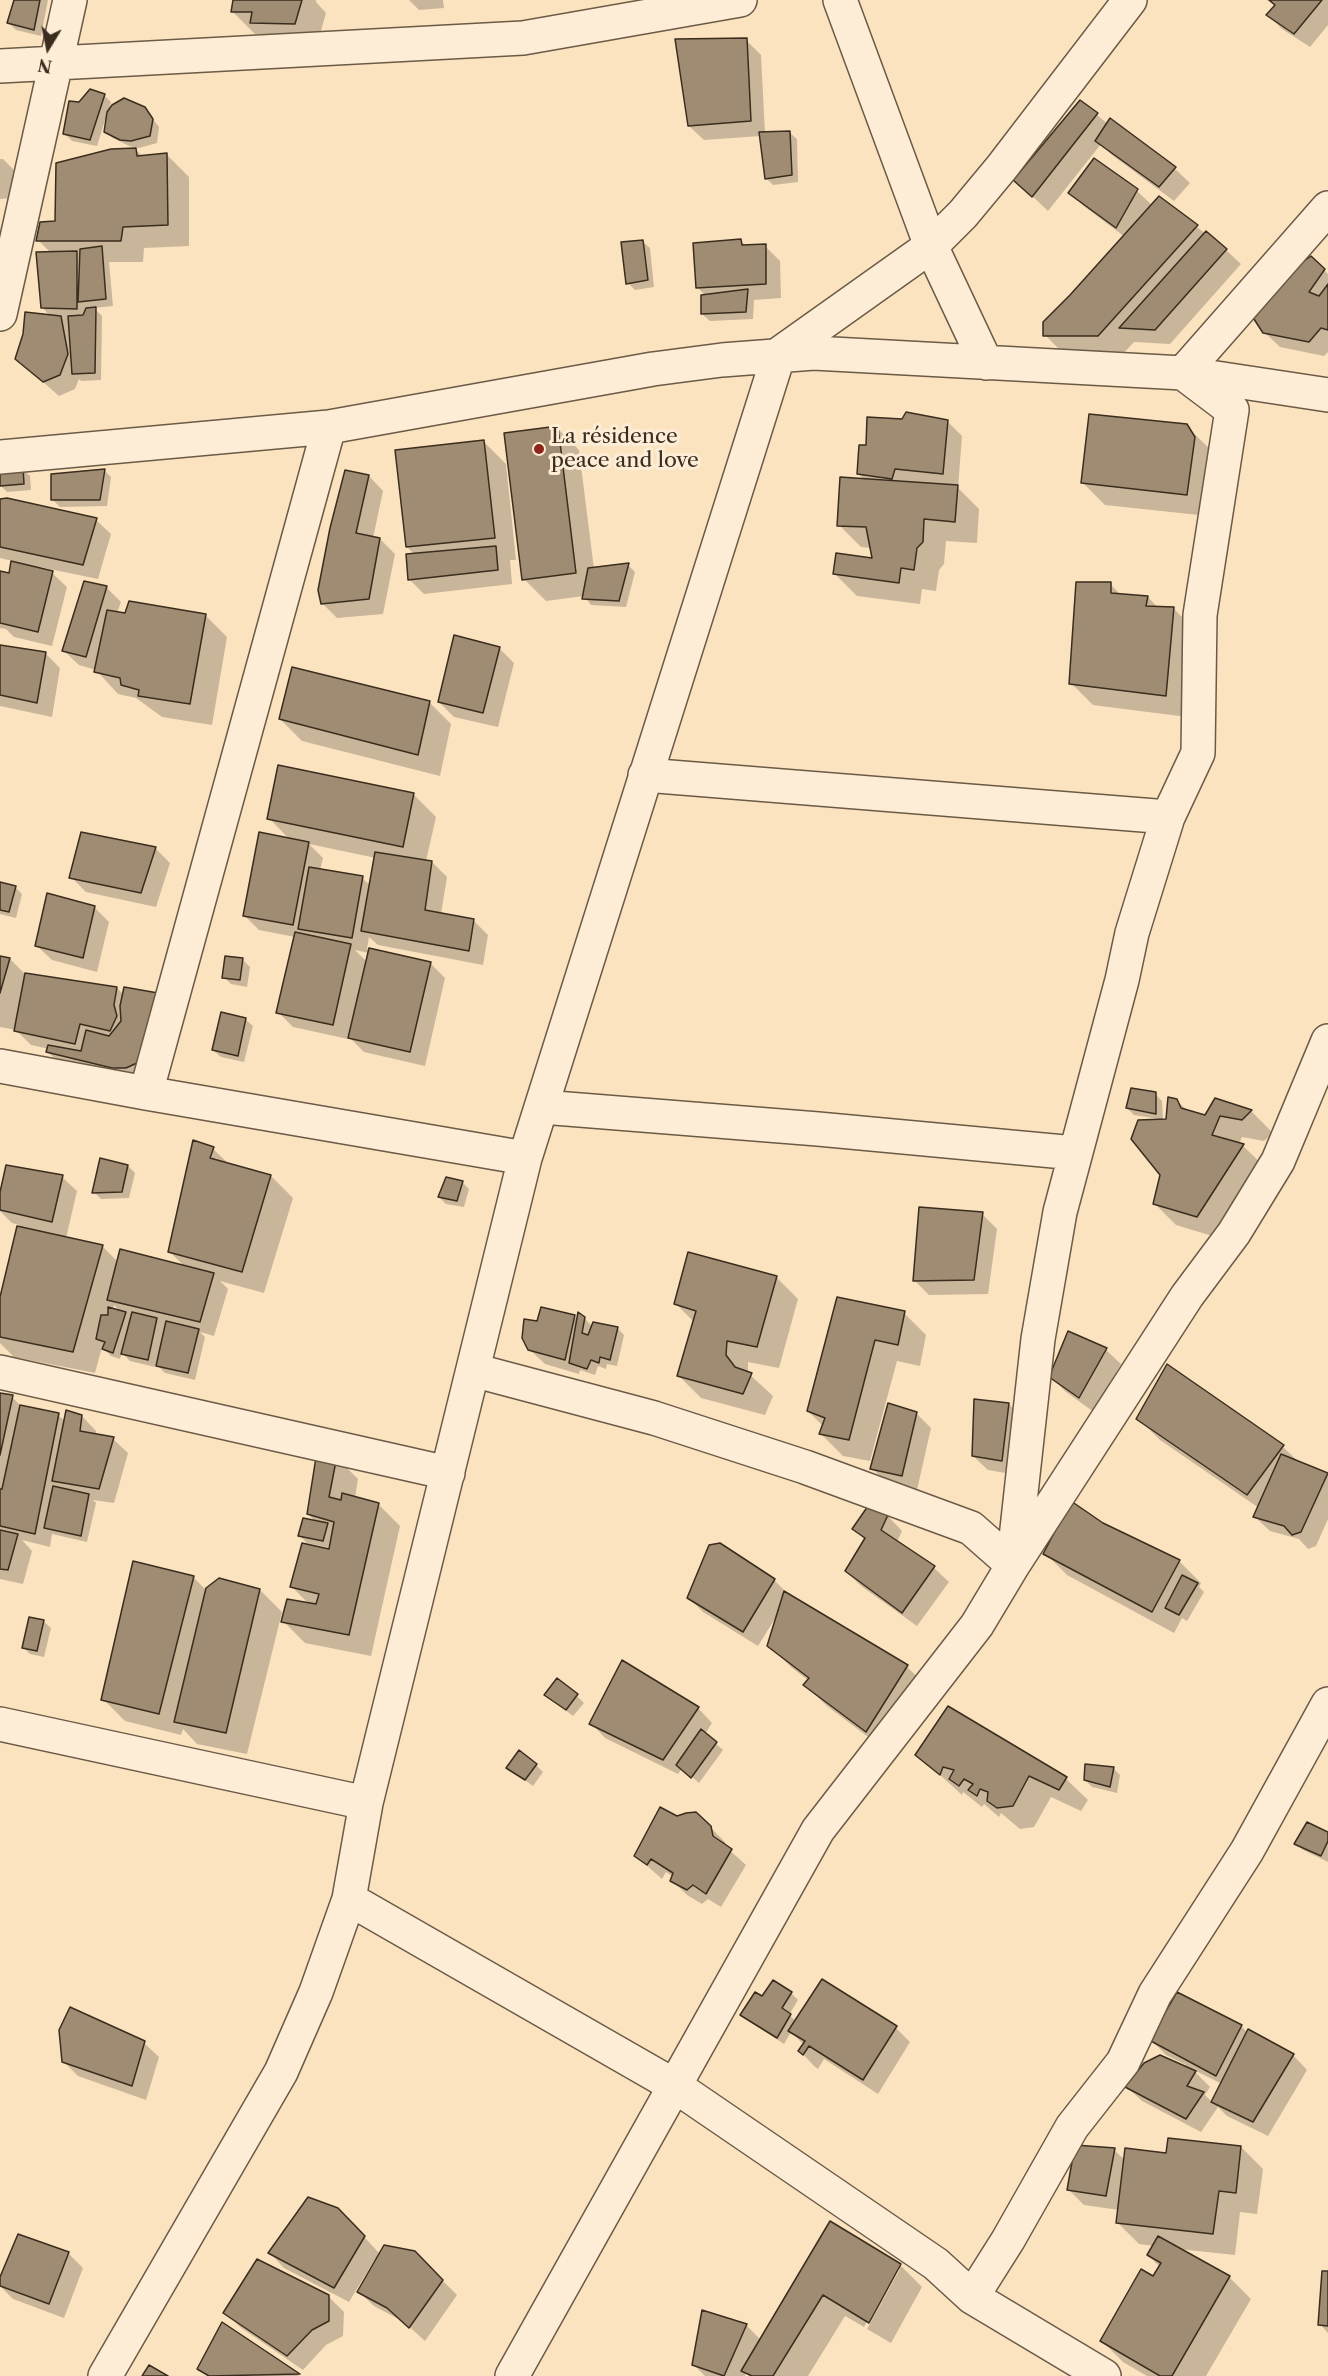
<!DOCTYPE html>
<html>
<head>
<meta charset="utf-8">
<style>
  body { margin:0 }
  #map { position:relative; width:1328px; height:2376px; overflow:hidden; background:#fce3c0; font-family:"Libre Caslon Text",serif }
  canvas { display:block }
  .north { position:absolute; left:18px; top:18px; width:60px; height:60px; -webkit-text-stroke:4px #fdedd6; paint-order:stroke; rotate:190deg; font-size:16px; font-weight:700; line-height:24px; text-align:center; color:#3a2d1e }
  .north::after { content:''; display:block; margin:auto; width:21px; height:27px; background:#3a2d1e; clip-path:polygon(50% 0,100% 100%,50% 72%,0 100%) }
</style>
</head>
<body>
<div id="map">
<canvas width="1328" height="2376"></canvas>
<div class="north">N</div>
</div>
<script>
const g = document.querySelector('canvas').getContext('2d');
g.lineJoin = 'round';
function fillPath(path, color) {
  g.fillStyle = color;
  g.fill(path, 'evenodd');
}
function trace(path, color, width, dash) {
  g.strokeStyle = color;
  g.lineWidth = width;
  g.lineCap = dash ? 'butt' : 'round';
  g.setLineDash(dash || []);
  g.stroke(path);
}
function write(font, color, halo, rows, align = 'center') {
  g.font = font + ' "Libre Caslon Text",serif';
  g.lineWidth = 6;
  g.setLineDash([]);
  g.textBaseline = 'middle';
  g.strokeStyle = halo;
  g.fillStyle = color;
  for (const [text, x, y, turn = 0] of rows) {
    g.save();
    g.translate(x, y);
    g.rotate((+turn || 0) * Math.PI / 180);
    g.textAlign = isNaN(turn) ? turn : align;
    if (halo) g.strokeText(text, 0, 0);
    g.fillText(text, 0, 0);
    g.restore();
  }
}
fillPath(new Path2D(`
  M15,0h33l-7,36 -25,-6 -7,-7z
  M235,0h81v2l10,11 -9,32 -43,-1 -11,-10h-8l-22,-22z
  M409,0h34l1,8 -25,2z
  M1267,0h61v25l-18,22 -28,-18 -14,-14 7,-9z
  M746,40l15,15 4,78 24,-1 8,7 1,43 -25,3 -7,-7 -5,-42 -57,4 -15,-14z
  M104,95l7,7 -4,12 37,-6 15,19 -2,16 -18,5 -10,-2 -16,-8 -8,-7 2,-11h-2l-8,26 -25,-5 -7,-7 15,-30z
  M1081,102l27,22 2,-4 65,49 15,14 -16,18 -62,-46 -11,-11 -53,67 -18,-17z
  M135,149l8,8 24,-2 22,22v69l-45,2 -1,14h-34l4,44 -19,2 8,8 -1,64 -20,1 -2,-2 -4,10 -16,7 -42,-37 34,-42 -9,-10 9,-54 -13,-13z
  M0,159h3l15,15 -7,24 -11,1z
  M1095,160l42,31 16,15 7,-8 66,52 15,14 -71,80 -36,-2 -14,15h-53l-22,-22 80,-98 -40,-30 -15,-14z
  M740,240l7,7 18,-1 15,15 1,37 -27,2 -1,19 -43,2 -8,-7 4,-18 -9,-9z
  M642,241l8,7 4,39 -19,3 -7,-7z
  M1311,258l17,16v78l-4,4 -44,-9 -16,-15z
  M947,421l15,15 -4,52 21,21 -2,34 -31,-2 -2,23 -5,6 -3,21 -14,-2 -2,15 -63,-8 -22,-22 39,-15 -3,-11 -10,-1 -22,-22 27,-44 -7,-7 9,-27z
  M1186,426l23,22 7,12 -8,56 -103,-11 -22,-22z
  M557,428l22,22 15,119 34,-4 7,7 -9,35 -35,-2 -7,-9 -38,5 -22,-22z
  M484,442l22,22 10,96h-6l2,24 -88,10 -15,-15 6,-24 -8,-8z
  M22,469l8,7 1,14 -24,2 -7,-7z
  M104,470l7,7 -4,29 -47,1 -7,-7z
  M369,476l14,15 -10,47 7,1 15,15 -12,60 -46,4 -15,-15z
  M0,500l96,20 15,14 -13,45 -58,-12 -1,2 13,4 15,14 -15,59 -38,-9 -8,-8 -6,-1v-55l10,2 3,-14 -13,-3z
  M1110,584l12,12 26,1 10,11 16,1 22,22 -9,86 -94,-12 -22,-22z
  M106,587l15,15 -4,11 88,2 22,22 -15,88 -50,-8 -26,-19 -18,-4 -22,-24 -17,-5 -15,-14z
  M0,646l45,7 15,15 -8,49 -52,-11z
  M499,648l15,15 -16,64 -44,-10 -15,-15z
  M429,702l22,22 -11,52 -138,-35 -22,-22z
  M414,795l22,22 -10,44 6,1 15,15 -6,37 33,7 14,14 -5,30 -105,-20 -9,-8 -2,12 63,14 15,15 -20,88 -61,-14 -16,-16v3l-55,-12 -15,-15 17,-75 -36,-7 -15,-15 46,-75 -21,-22zM309,844l67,14 -5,28 -9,-8 -42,-8 3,-12zM355,950l14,3 -2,9z
  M155,848l15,15 -14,44 -70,-15 -15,-15z
  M0,884l15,3 7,7 -6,24 -16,-4z
  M94,907l15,15 -12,50 -45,-12 -15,-14z
  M0,957l10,2 15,15 92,14 7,7 27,83 -88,-11 -15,-15 1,-3 -18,-4 -15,-15 -16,-3z
  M242,959l8,8 -3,20 -16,-3 -7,-7z
  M245,1019l8,7 -9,36 -23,-5 -8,-7z
  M1155,1094l7,7 1,20h4l9,-21 12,11 18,6 10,-17 35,11 22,22 -9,8 -22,-4 -3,7 4,2 22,21 -46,71 -43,-13 -22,-22 8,-28 -3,-56 -25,-4 -7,-7z
  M194,1142l19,7 17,16 41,11 22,22 -29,95 -44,-12 8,8 -14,47 -14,-4 5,5 -10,43 -30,-7 -9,-9 -1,3 -25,-6 -8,-8 -2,6 -9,-3 -9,-9 -7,26 -81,-16 -14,-14v-40l19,-78 -7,-2 -12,-12v-12l62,-22 15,14 -11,47 36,8 16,16 67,5 -16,-16zM114,1305l7,7 -8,-2z
  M128,1166l7,7 -6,25 -28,1 -7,-7z
  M462,1182l7,7 -5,18 -18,-3 -7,-7z
  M982,1214l15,15 -9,65 -59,1 -15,-15z
  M776,1277l22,22 -19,69 -31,-6v11l25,23 -8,19 -64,-17 -22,-22 15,-54 -18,-18z
  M838,1299l66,14 22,22 -6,31 -23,-5 -27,100 -27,-5 -22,-22 2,-8 -15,-15z
  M574,1316l4,5 6,-3 9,9 24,1 7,7 -7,31 -10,-2 -1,5 -8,-3 -3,9 -15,-5 -1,4 -34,-10 -16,-15 9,-26z
  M1106,1350l15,14 -27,48 -28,-20 -15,-15z
  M1168,1366l115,81 17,16 28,12v44l-12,27 -8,3 -9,-10 -29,-8 -15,-14 4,-9 -99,-68 -22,-22z
  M0,1394l12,3 10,10 36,8 7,6 17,-5 14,15v4l17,4 15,14 -14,50 -21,-3 3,3 -9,39 -35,-8 -2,13 -28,-7 10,11 -9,33 -23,-5z
  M1009,1404l14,15 -6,56 -29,-5 -15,-14z
  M916,1413l15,15 -14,62 -30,-7 -15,-15z
  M336,1457l22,22 -3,19 23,6 22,22 -29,130 -66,-13 -22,-22 26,-17 -17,-17 38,-36v-3l-23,-5 -7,-7 16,-14 -8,-8z
  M888,1516l14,15 -5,11 37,26 15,14 -32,44 -56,-40 -15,-15 19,-31 -11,-11z
  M1103,1524l76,37 22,22 -2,4 5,5 -17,29 -5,-3 -8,15 -107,-58 -22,-22z
  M720,1545l54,35 16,16 117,71 22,21 -41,64 -61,-46 -22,-21 4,-4 -18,-14 -22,-22 7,-28 -18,29 -55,-34 -15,-15z
  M193,1577l14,14 53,-1 22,22 -35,142 -50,-10 -14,-15 -2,6 -56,-14 -22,-22z
  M43,1621l8,7 -7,29 -14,-3 -7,-7z
  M546,1695l31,1 7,7 -11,13z
  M698,1708l14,15 -7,11 18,16 -24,33 -17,-15 -4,6 -73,-36 -14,-15z
  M948,1708l118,71 22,21 -7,11 -30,-14 -17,30 -14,2 -19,-16 -2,4 -15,-13 -2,3 -19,-15 -1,3 -45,-41z
  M536,1765l7,7 -10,14 -25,-18z
  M1113,1768l7,7 -3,18 -25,-6 -7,-7z
  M677,1818l33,9 15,15 1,5 20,18 -25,42 -13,-8 -6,5 -15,-9 -15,-15 1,-3 -7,-5 -4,7 -26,-23z
  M1328,1834v28l-25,-12 -7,-7z
  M791,1993l7,7 -9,15 7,6 100,7 14,14 -32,52 -54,-35 -6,10 -4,-3 -14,-15 4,-6 -13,-13 -7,12 -35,-23 -7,-7 21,-16z
  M1241,2026l7,7 45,22 14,15 -39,66 -41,-20 -9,-9 -17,25 -59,-31 -15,-14 57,-19 2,-3 -20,-10 -15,-15zM1192,2069l30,15 -10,18 -7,-7 5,-8z
  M144,2043l15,14 -13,43 -68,-24 -15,-15z
  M1241,2147l22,22 -6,45 -17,-2 -5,43 -57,-6 51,28 22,22 -45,77h-59l-24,-14 -22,-22 53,-62 6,-11 -12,-12 6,-9 -15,-2 -22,-22 2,-12 -35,-5 -15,-15 45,-40 11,10z
  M831,2223l69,42 22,22 -31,56 -24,-14 33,-60h-3l-33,58 -19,-11 -37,60h-59l-3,-3 -1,3h-40l-12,-12 53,-39 15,15z
  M353,2225l27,29 35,-1 42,42 -32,46 -21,-19 -30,-16 -15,-14 18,-32 -2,-1 -26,43 -65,-34 -14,-15z
  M68,2253l15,15 -19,50 -51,-19 -13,-13v-5z
  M1328,2273v60l-8,-9z
  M329,2297l15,15 -1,24 -17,9 -23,25 -63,-43 -15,-15z
  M223,2324l76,52h-92l-8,-8z`), '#0003');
const building = new Path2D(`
  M14,0h26l-6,30 -27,-7z
  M233,0h69l-7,24 -45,-1 2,-11h-21z
  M1269,0h53l-28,34 -28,-19 9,-10z
  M747,38l4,83 -63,5 -13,-87z
  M90,89l15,5 -15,46 -27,-6 6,-33 10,1z
  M124,98l21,9 8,12 -3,17 -19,5 -11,-1 -16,-8 3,-20 5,-7z
  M1080,100l18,13 -66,84 -19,-17z
  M1110,118l66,49 -17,20 -64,-46z
  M790,131l2,44 -27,4 -6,-47z
  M136,148l1,8 30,-3 1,72 -45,2 -2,14h-85l4,-19 15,-1 1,-58 55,-14z
  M1094,158l44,31 -22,39 -48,-35z
  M1159,196l39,29 -100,111h-55v-14l27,-27z
  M1206,231l21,18 -72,81 -36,-2z
  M741,239l1,6 24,-1v40l-70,4 -3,-45z
  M643,240l5,40 -22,4 -5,-42z
  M102,246l4,53 -28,3 2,-53z
  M77,251v58l-36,-1 -5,-56z
  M1311,256l14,13 -16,23 10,4 9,-12v46l-7,-2 -12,14 -46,-9 -13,-20 36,-39z
  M748,289l-2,23 -45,2v-19z
  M96,307l-1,66 -23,1 -4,-58 15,-1 3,-7z
  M25,312l36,4 7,38 -8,21 -17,7 -28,-23 8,-25z
  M906,412l42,8 -5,54 -48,-5 -3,10 -35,-5 2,-29h7l1,-28 35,2z
  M1089,414l98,10 8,13 -8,58 -106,-12z
  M558,426l18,147 -54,7 -18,-147z
  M484,440l11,98 -89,9 -11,-97z
  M23,467l1,17 -24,2v-17z
  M105,469l-5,31h-49v-26z
  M345,470l24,5 -13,58 24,5 -11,61 -48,5 -3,-14 12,-62z
  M840,477l118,8 -3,37 -31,-3 -1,23 -6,6 -3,22 -13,-2 -2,15 -66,-9 3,-21 36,5 -6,-31 -29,-1z
  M7,498l90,20 -14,47 -83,-18v-48z
  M496,546l2,24 -90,10 -2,-26z
  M11,561l42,10 -15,61 -38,-9v-52l9,2z
  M629,563l-10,38 -37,-2 6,-31z
  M84,581l23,5 -21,71 -24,-6z
  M1076,582h35v11l37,3 -2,10 28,1 -8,89 -97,-12z
  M129,601l77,13 -16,90 -52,-8 1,-6 -18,-5 -1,-7 -26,-6 13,-62 18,3z
  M454,635l46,12 -17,66 -45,-11z
  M0,645l46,7 -9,51 -37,-8z
  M292,667l138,34 -12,54 -139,-36z
  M278,765l136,28 -11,54 -136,-28z
  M81,832l75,15 -15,46 -72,-15z
  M259,832l50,10 -16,83 -50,-9z
  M375,852l57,9 -7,49 49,9 -5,32 -108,-20z
  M309,867l54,9 -11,62 -54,-9z
  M0,882l16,4 -7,26 -9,-2z
  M47,893l48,13 -12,52 -48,-12z
  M295,932l56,12 -18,81 -57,-12z
  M369,948l62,14 -21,90 -62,-14z
  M0,956l10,2 -10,35z
  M225,956l18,2 -3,22 -18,-2z
  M25,973l92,14 -3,18 3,11 -7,15 -30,-7 -5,20 -61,-13z
  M124,987l34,6 -14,64 -7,6 -11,5h-14l-66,-16 2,-7 33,6 5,-21 23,6 12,-15 -1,-15z
  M221,1012l25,6 -8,38 -26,-6z
  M1131,1088l25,4v22l-30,-6z
  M1168,1097l9,2 4,9 24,7 10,-17 37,12 -10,10 -22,-4 -8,19 32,9 -47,73 -44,-13 7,-29 -29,-36 7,-19 28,-1z
  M193,1140l21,7 -4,11 61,17 -29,97 -74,-20z
  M100,1158l28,7 -6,27 -30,1z
  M6,1165l57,10 -11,47 -52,-12v-18z
  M446,1177l17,4 -6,20 -19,-4z
  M919,1207l64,5 -9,68 -61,1z
  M17,1226l86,19 -30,107 -73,-15v-40z
  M120,1249l94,24 -14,49 -93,-22z
  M688,1252l89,24 -20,71 -30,-6 -1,14 9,12 17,6 -9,21 -66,-18 19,-65 -22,-7z
  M837,1297l68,14 -7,34 -23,-5 -26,100 -30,-6 6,-16 -18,-7z
  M108,1307l18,5 -13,41 -11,-4 3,-7 -9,-3 5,-24h7z
  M541,1307l34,8 -10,45 -37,-10 -6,-12 2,-19 13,2z
  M132,1312l25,6 -9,42 -27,-6z
  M578,1312l7,5 -3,16 6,2 5,-13 25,5 -8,33 -10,-3 -1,6 -8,-3 -4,9 -18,-6z
  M166,1321l33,8 -11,44 -32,-7z
  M1068,1331l39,17 -28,50 -30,-21z
  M1167,1364l117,81 -37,50 -111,-76z
  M0,1393l13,2 -13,60z
  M974,1399l35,4 -7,58 -30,-5z
  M888,1403l29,9 -15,64 -32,-7z
  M20,1405l39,8 -24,121 -35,-8v-37h2z
  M66,1410l16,5 -2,16 34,6 -15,52 -47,-8z
  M317,1451l20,5 -8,41 12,3 1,-7 37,10 -30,132 -68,-13 6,-23 29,5 3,-10 -29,-7 12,-44 27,6 5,-27 -27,-8z
  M1281,1454l47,19 -27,59 -9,3 -8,-9 -31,-9z
  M53,1486l36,8 -8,42 -37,-8z
  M1071,1501l32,22 77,37 -28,52 -109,-58z
  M868,1506l20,9 -7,15 54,36 -33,47 -57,-42 20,-33 -13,-9z
  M303,1518l25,5 -5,18 -25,-5z
  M0,1530l18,4 -10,36 -8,-1z
  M720,1543l55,36 -32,53 -56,-34 22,-53z
  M133,1561l61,15 -35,138 -58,-14z
  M1182,1575l16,8 -19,32 -14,-7z
  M219,1578l41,11 -34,144 -52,-11 32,-134z
  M784,1591l124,74 -42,67 -63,-47 6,-7 -42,-32z
  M29,1617l15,3 -7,31 -15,-3z
  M622,1660l77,47 -36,53 -74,-36z
  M557,1678l21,16 -12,16 -22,-15z
  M948,1706l119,71 -8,13 -30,-14 -16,30 -16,2 -10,-7 1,-9 -8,-3 -3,7 -9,-6 5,-6 -9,-5 -5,7 -10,-7 5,-9 -11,-3 -3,8 -25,-20z
  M701,1729l16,13 -26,36 -15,-13z
  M519,1750l18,14 -12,16 -19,-12z
  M1085,1764l29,3 -4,20 -26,-7z
  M660,1807l17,9 9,-3 10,-1 15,14 2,10 19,13 -26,45 -13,-9 -6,5 -17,-9 3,-8 -22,-14 -4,6 -13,-9z
  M1307,1822l21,10v9l-7,15 -27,-12z
  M822,1979l75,47 -34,54 -54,-34 -6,9 -5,-4 7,-10 -17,-10z
  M773,1980l19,12 -10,16 9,6 -14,24 -37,-23 15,-23 7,4z
  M1177,1992l65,33 -26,51 -67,-36z
  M70,2007l75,34 -13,45 -70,-24 -3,-32z
  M1248,2029l46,25 -41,68 -42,-20z
  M1160,2055l36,16 -9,15 17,6 -18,27 -61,-32 19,-24z
  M1168,2138l73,8 -5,47 -17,-2 -6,43 -97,-11 9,-75 41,5z
  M1075,2145l40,3 -9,48 -39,-6z
  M308,2197l30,11 27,28 -31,52 -66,-35z
  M830,2221l71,43 -32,59 -46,-28 -50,81h-21l-11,-5z
  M18,2234l51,18 -20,52 -49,-18v-9z
  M1158,2236l72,40 -58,100h-12l-60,-35 41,-72 12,7 8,-13 -14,-8z
  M384,2245l31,6 28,29 -34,48 -22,-20 -30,-16z
  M257,2259l72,36v26l-17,9 -25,26 -64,-43z
  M1322,2271h6v55l-10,-1z
  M702,2310l45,14 -23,52 -32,-11z
  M222,2322l78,52 -91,2 -12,-7z
  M149,2365l19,11h-26z`);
fillPath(building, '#9f8c72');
trace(building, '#3a2d1e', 1.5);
const minor = new Path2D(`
  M840,0l91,246 55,117
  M0,66l523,-28 217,-38
  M0,314l70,-314
  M0,457l329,-30 324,-58 69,-9 92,-7 369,20 145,22
  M645,775l523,42
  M0,1066l146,27 379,65
  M146,1093l183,-666
  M542,1107l276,22 257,24
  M473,1370l181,48 151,49 166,61 42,37 174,-269 47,-63 44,-72 50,-120
  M0,1372l448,101
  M0,1724l366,79
  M349,1899l326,187 261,178 36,33 132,79
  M972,2297l36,-57 64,-113 51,-65 32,-68 92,-143 81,-147
  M105,2376l176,-304 35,-80 33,-93 17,-96 159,-645 254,-804 152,-108 32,-32 39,-47 128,-167
  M512,2376l306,-546 159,-205 36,-60 25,-226 22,-127 62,-232 10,-47 36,-116 30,-64 2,-138 32,-205 -49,-37 145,-165`);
trace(minor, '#6a5a46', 36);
trace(minor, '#fdedd6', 33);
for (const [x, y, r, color] of [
  [539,449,6,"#8f2418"]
]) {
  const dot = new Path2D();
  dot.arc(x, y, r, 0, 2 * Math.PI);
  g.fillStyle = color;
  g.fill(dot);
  trace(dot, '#fdedd6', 2);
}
write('21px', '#3a2d1e', '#fdedd6', [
  ["La résidence",551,437],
  ["peace and love",551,461]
], 'left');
</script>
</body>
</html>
